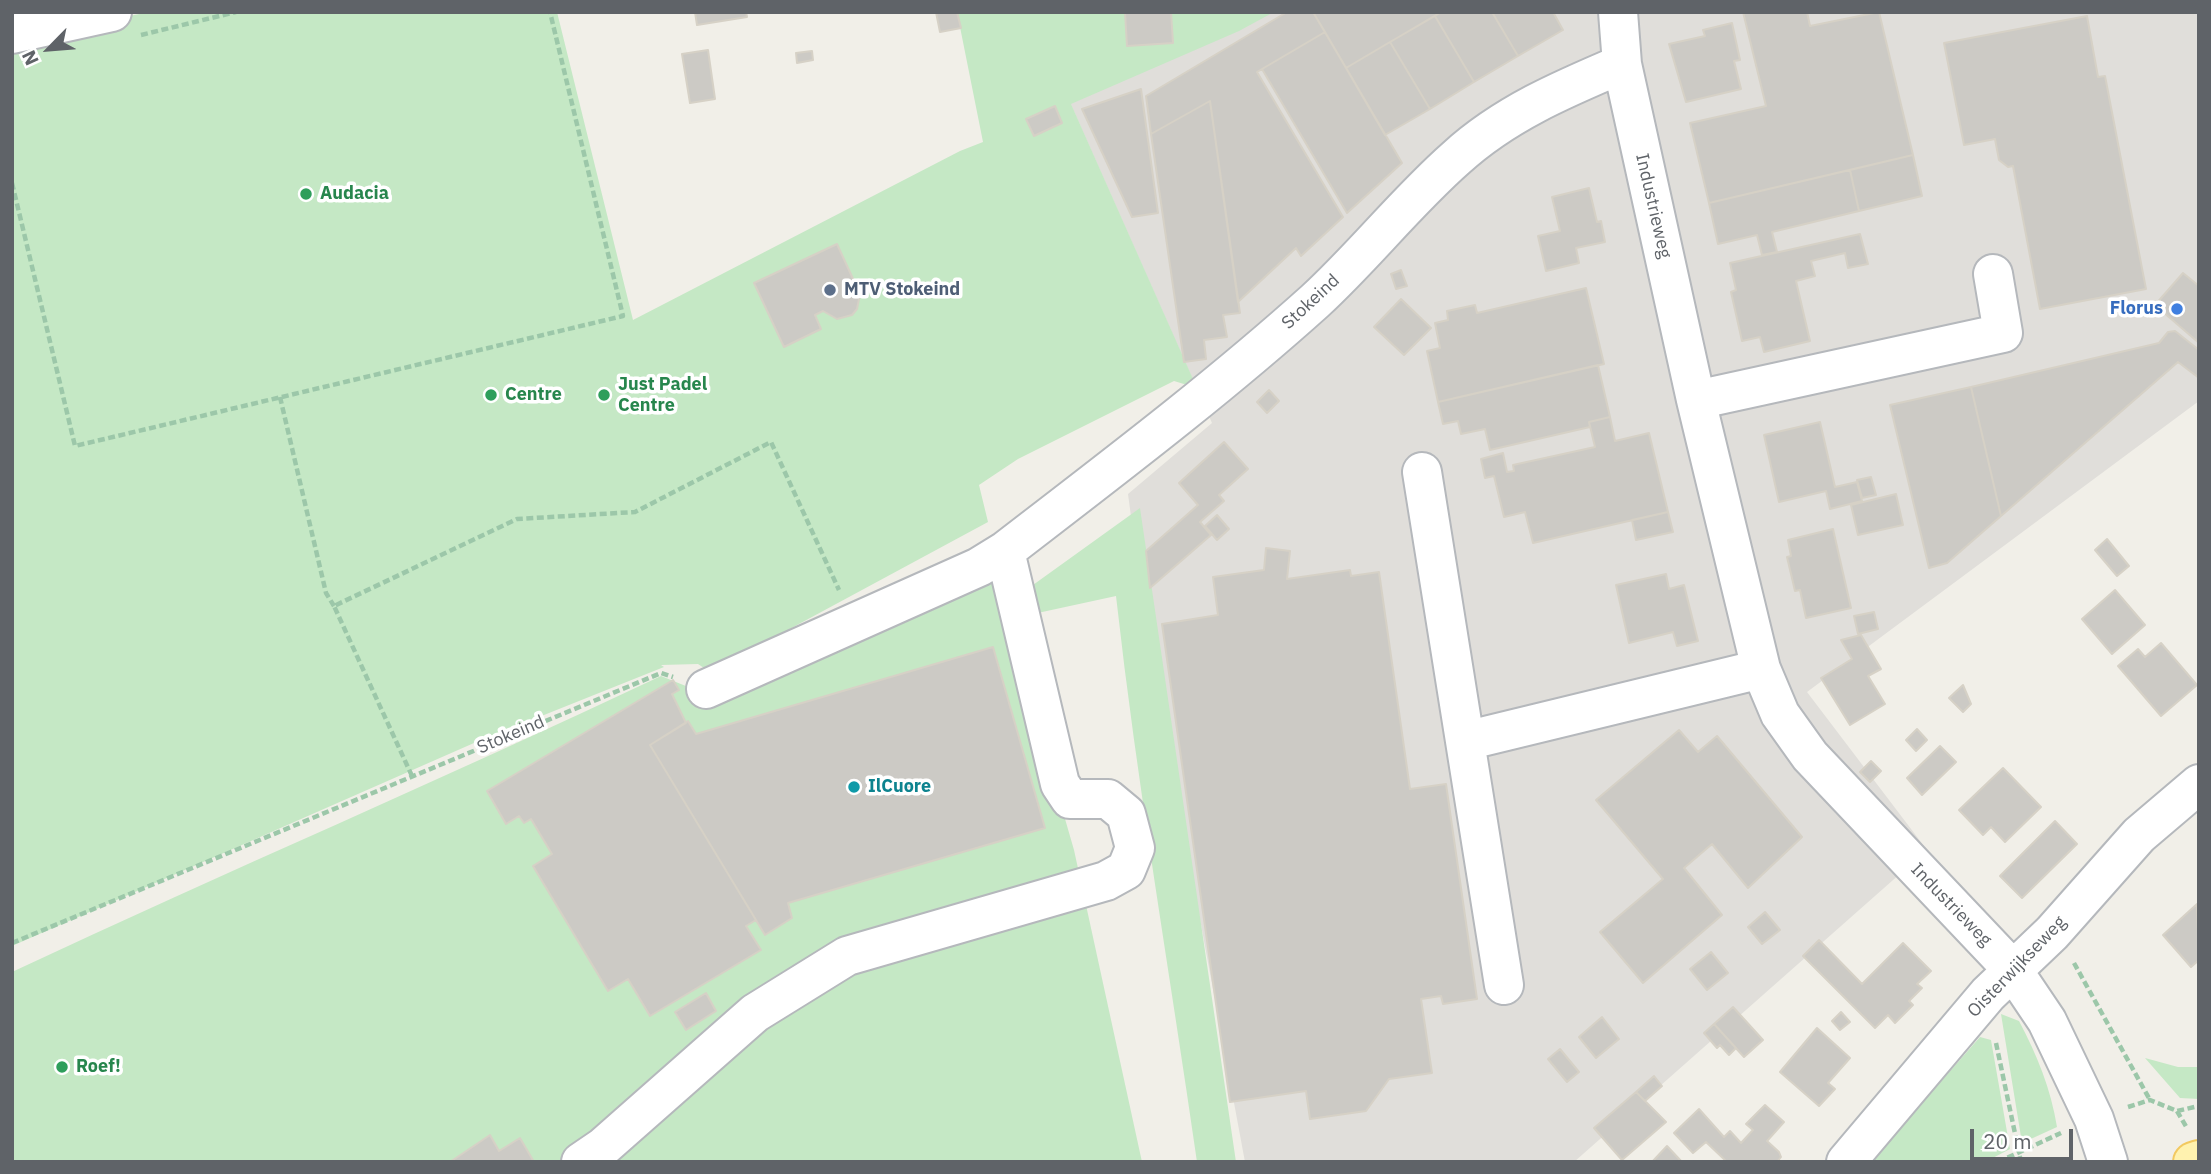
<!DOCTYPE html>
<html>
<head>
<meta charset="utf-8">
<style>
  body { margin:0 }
  #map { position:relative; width:2211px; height:1174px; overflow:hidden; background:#f1efe8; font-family:"IBM Plex Sans",sans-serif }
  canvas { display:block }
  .frame { position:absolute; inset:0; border:14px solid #5f6368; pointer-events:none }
  .north { position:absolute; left:14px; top:14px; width:70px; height:70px; -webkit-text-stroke:5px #fff; paint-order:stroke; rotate:245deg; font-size:19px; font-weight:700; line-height:28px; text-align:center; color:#5f6368 }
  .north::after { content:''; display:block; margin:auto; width:24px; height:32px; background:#5f6368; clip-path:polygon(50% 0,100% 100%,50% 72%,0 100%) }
  .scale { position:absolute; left:1970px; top:1129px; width:103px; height:32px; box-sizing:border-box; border:4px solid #5f6368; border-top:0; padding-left:9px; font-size:21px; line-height:24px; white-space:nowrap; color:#5f6368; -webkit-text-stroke:5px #fff; paint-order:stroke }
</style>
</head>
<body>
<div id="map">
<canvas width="2211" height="1174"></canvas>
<div class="frame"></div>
<div class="north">N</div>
<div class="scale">20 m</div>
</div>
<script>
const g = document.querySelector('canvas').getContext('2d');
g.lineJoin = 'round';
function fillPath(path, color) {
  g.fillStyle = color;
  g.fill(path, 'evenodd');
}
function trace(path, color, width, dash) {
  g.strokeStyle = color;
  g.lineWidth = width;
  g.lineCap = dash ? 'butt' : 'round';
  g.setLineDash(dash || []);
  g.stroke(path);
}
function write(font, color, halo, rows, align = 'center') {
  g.font = font + ' "IBM Plex Sans",sans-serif';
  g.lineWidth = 7;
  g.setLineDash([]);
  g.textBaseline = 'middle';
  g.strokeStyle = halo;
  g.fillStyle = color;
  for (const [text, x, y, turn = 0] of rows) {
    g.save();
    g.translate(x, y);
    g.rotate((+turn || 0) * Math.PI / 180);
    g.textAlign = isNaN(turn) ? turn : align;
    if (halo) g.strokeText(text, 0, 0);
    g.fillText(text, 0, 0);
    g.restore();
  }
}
fillPath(new Path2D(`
  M1217,12h982v389l-392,291 120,158 -353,312h-329l-99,-534 -18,-134 84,-71 -144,-325z`), '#e0deda');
fillPath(new Path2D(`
  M149,12h408l76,308 327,-169 23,-9 -26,-130h317l-35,19 -168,73 126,284 -23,-7 -156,78 -39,26 9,37 -278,150 -12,-8 -37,1 3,2 -190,76 -462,203v-906z
  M1140,508l96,654h-39c-27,-189 -60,-377 -81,-566l-83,18 -7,-24z
  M994,573l80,277 68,312h-1130v-190c215,-101 434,-194 649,-296l57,23z
  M2001,1014l18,7c18,34 32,68 38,106l-35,16z
  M1980,1037l11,3 19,109 -25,13h-115z
  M2145,1058l33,9h21v32l-19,-1z`), '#c5e8c5');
const building = new Path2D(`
  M695,12h51l1,5 -50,8z
  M936,12h21l4,16 -21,4z
  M1125,12h46l2,31 -46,3z
  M1287,12h26l12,20 -68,40 86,145 -42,39 -5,-8 -58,54 -28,-201 -59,33 -5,-38z
  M1313,12h128l-95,56z
  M1441,12h51l26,44 -44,26 -39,-66z
  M1492,12h61l10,18 -45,26z
  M1743,12h64l3,14 69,-14 34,143 -204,48 -19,-80 76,-17z
  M1435,16l39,66 -44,27 -40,-67z
  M2087,16l11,61 7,-1 41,213 -106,20 -27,-143 -5,1 -9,-7 -4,-21 -31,6 -20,-102z
  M1732,23l8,37 -6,1 7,28 -55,13 -17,-58 36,-8 -2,-6z
  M1325,32l77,131 -55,50 -85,-144z
  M1390,42l40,67 -45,26 -39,-67z
  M708,50l7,49 -25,4 -8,-49z
  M812,51l1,9 -16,3 -1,-10z
  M1141,89l17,124 -26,4 -50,-108z
  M1210,101l30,212 -17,2 4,22 -23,3 2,19 -22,3 -33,-228z
  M1055,106l7,17 -28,13 -8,-17z
  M1913,155l9,41 -63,15 -9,-41z
  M1850,170l9,41 -87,21 5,20 -15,3 -5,-20 -39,9 -9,-41z
  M1589,188l8,34 4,-1 4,21 -29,6 3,15 -33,8 -8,-35 22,-5 -8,-34z
  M1860,234l8,30 -20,4 -3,-15 -34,8 4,15 -19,5 14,60 -46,11 -4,-15 -18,4 -11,-49 5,-2 -6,-27z
  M837,244l23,50 -3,15 -5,6 -15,4 -14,-8 -8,4 6,14 -37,18 -30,-64z
  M1401,270l6,16 -11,3 -5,-15z
  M2183,273l16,13v57l-44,-38z
  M1586,288l18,76 -166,38 -11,-51 13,-3 -5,-25 13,-3 -1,-9 28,-6 2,8z
  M1401,299l30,29 -27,27 -30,-28z
  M2175,331l24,19v28l-21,-16 -177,154 -30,-129 188,-44 9,-11z
  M1598,365l12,52 -21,5 1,5 -100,23 -5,-21 -24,5 -3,-13 -15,3 -5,-22z
  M1971,387l30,129 -54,47 -18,5 -39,-163z
  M1269,390l10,11 -12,12 -10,-11z
  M1610,417l5,24 34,-8 19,79 -135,31 -8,-31 -21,5 -10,-41 -9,2 -4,-19 22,-6 4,19 7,-1 -1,-6 82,-18 -6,-25z
  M1820,422l15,65 22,-5 5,19 -32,8 -4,-18 -47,11 -15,-67z
  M1224,442l24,27 -29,26 5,6 -24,21 11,13 -61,53 -4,-37 52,-46 -19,-22z
  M1871,477l5,18 -14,3 -5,-18z
  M1896,494l7,31 -45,10 -7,-30z
  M1668,512l5,20 -37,8 -4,-20z
  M1217,515l12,14 -12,11 -12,-14z
  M1833,529l18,79 -45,10 -6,-28 -5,1 -8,-34 4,-1 -3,-16z
  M2107,539l22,27 -12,10 -22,-26z
  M1266,548l24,3 -3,28 63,-9 1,6 28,-4 31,217 36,-5 31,215 -34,5 -2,-8 -20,3 11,74 -43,6 -23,32 -56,8 -4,-28 -76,11 -68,-478 56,-9 -5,-38 51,-7z
  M1666,574l3,15 15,-4 14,56 -21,5 -4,-14 -44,11 -13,-58z
  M2115,590l30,35 -33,29 -30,-35z
  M1874,612l4,17 -20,5 -4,-18z
  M1861,635l20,34 -13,7 17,28 -35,21 -29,-47 31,-19 -11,-19z
  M2161,643l36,42 -36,31 -43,-50 20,-17 7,8z
  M993,647l52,181 -257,75 4,15 -27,17 -115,-190 38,-24 8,13z
  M673,680l6,10 -7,4 14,29 -36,22 106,175 -10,6 15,24 -111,66 -22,-37 -20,12 -75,-125 19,-12 -21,-35 -7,4 -5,-7 -13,8 -19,-33z
  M1963,685l8,19 -8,8 -14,-14z
  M1917,729l10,11 -11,11 -10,-11z
  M1679,730l19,22 19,-16 85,101 -54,51 -36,-44 -28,24 38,47 -79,68 -43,-51 63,-53 -67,-79z
  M1940,746l16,16 -34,33 -15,-17z
  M1871,761l10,10 -11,11 -10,-10z
  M2003,768l38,39 -36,35 -14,-15 -8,8 -24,-25z
  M2055,821l22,23 -55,54 -22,-22z
  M2197,904l2,56 -8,7 -28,-32z
  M1765,912l15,18 -18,14 -14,-17z
  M1819,940l43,44 41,-41 28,28 -14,13 5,4 -13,13 4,4 -18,18 -7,-8 -13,13 -72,-72z
  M1711,952l17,21 -21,17 -17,-21z
  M706,993l10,18 -30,19 -11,-18z
  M1733,1007l30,33 -19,17 -30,-33z
  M1841,1012l9,10 -10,8 -8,-9z
  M1602,1017l17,22 -23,19 -17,-21z
  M1714,1024l22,24 -7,7 -9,-10 -3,3 -13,-15z
  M1817,1028l33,30 -22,25 7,6 -16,17 -39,-34z
  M1560,1049l19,23 -12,10 -19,-23z
  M1654,1076l8,10 -17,15 -9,-9z
  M1636,1092l30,30 -44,38 -28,-32z
  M1765,1105l19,17 -17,19 12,11 2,5 -4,5h-50l-21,-20 -13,11 -19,-20 25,-24 25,28 6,-6 11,12 12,-13 -7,-6z
  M490,1135l9,16 21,-13 14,24h-84z
  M1667,1146l15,16h-30z`);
fillPath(building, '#cccac5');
trace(building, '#d6d1c6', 2);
const minor = new Path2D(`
  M1618,12l4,52 74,336 65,269 19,45 30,42 202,213 35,52 47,98 14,43
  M12,34l100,-22
  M1696,400l307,-67 -10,-59
  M1422,472l82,513
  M706,689l273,-122 26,-16c105,-81 211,-161 310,-250 49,-45 91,-99 141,-143 48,-44 107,-69 166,-94
  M1465,741l296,-72
  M581,1162l22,-15 152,-134 92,-57 259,-75 20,-11 9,-22 -9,-34 -18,-15h-38l-10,-15 -55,-233
  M1846,1162l142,-168 64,-61 87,-98 60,-51`);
const major = new Path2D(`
  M2193,1162l6,-2`);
trace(minor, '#b5b8bc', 42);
trace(major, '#f2c960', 42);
trace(new Path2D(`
  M141,35l95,-23
  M12,183l63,263 548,-130 -73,-304
  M280,397l46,196 8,13
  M412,776l-78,-170 183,-87 118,-7 136,-70 68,148
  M12,943l649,-270 12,4
  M2074,963l76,137
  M1996,1043l25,119
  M2128,1107l22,-7 27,11 22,-5
  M2177,1111l10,17
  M1998,1162l63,-29`), '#9cc7a9', 4.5, [7, 3.5]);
trace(minor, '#fff', 38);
trace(major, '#fff2af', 38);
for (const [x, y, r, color] of [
  [306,194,7,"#2e9e5b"],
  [830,290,7,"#5c6f8a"],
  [2177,309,7,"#3f7fe0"],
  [491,395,7,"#2e9e5b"],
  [604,395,7,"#2e9e5b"],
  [854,787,7,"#0f9aa8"],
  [62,1067,7,"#2e9e5b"]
]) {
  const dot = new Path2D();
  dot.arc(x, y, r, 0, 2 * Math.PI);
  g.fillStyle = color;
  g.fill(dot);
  trace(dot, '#fff', 2.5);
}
write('bold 18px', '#27864d', '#fff', [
  ["Audacia",320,194],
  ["Just Padel",618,385],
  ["Centre",618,406],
  ["Centre",505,395],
  ["Roef!",76,1067]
], 'left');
write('18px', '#5f6368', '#fff', [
  ["Industrieweg",1653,206,77],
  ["Stokeind",1311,302,-43],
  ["Stokeind",511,735,-23],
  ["Industrieweg",1951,905,46],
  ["Oisterwijkseweg",2017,967,-46]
]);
write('bold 18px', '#4e5e75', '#fff', [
  ["MTV Stokeind",844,290]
], 'left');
write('bold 18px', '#366cbe', '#fff', [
  ["Florus",2163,309]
], 'right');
write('bold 18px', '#0d838f', '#fff', [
  ["IlCuore",868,787]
], 'left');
</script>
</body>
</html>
